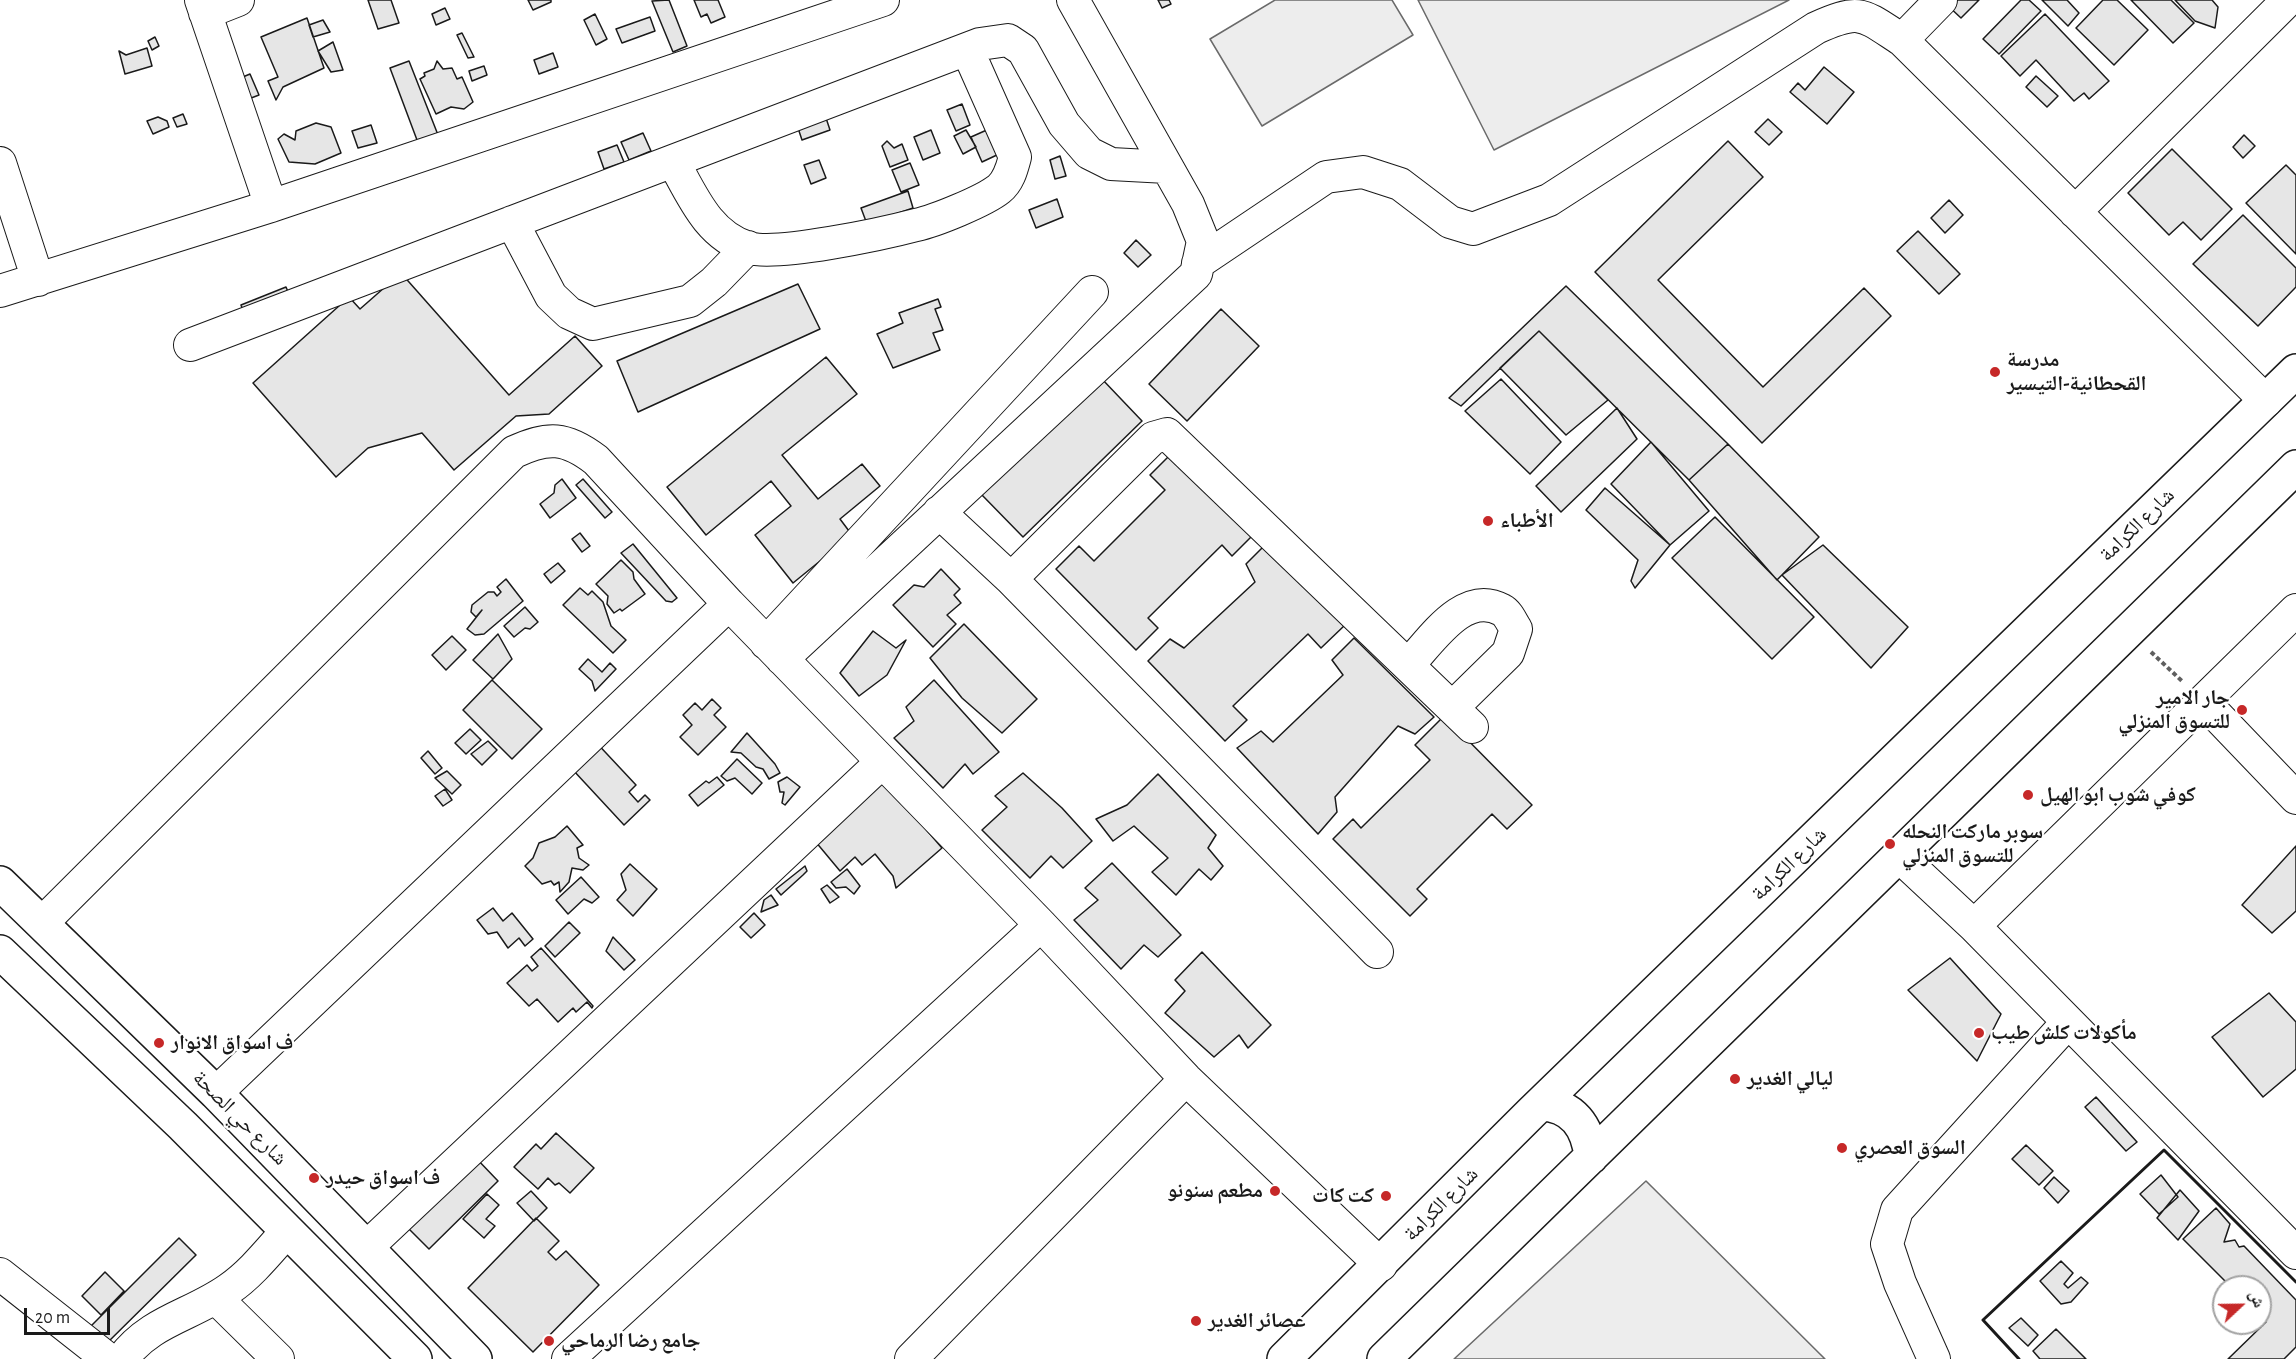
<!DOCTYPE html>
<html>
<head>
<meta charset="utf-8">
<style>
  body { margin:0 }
  #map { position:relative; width:2296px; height:1359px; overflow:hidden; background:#fff; font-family:"Alegreya Sans","Noto Naskh Arabic",sans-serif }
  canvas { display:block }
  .north { position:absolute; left:2212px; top:1275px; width:60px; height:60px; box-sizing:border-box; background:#fff; border:2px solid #a3a3a3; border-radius:50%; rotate:68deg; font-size:16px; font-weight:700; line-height:24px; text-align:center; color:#1a1a1a }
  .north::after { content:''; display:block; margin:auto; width:21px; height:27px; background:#c62828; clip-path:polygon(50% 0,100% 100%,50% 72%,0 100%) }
  .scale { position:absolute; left:24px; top:1308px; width:86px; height:27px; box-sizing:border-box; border:3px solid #1a1a1a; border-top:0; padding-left:8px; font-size:18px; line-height:21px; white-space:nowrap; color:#1a1a1a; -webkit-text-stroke:4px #fff; paint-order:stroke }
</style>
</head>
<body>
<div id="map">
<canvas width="2296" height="1359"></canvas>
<div class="north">ش</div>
<div class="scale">20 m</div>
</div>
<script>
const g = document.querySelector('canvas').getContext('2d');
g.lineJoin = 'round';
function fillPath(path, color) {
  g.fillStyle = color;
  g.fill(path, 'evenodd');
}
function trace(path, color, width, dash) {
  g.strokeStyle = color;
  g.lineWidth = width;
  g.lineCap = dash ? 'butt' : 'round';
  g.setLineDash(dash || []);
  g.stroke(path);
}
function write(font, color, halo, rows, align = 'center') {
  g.font = font + ' "Alegreya Sans","Noto Naskh Arabic",sans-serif';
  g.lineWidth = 4.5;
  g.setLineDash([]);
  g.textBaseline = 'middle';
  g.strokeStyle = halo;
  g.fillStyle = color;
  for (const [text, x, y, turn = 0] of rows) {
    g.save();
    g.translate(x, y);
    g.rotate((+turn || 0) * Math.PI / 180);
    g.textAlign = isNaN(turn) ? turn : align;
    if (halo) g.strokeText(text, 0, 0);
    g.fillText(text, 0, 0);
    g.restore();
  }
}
const built = new Path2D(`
  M1275,0h117l21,35 -151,91 -52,-87z
  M1418,0h371l-295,150z
  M1646,1181l179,178h-371z`);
fillPath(built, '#ededed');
trace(built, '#6a6a6a', 1.5);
const building = new Path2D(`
  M368,0h23l8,23 -21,6z
  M528,0h23v2l-18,8z
  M669,0l18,46 -14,6 -21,-51z
  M694,0h24l7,17 -14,6 -4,-9 -6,3z
  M1158,0h11l2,4 -9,4z
  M1950,0h29l-18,18 -15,-14z
  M2021,0h8l12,11 -42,43 -16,-15z
  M2042,0h25l12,13 -11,13z
  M2103,0h14l31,30 -34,35 -38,-37z
  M2131,0h40l23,23 -21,20z
  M2175,0h37l6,7 -3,21 -20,-7z
  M445,8l5,11 -14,6 -4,-11z
  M595,14l12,25 -11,6 -12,-25z
  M2045,14l64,67 -20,18 -5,-6 -10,8 -38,-41 -16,16 -19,-20z
  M650,17l5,14 -33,12 -6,-14z
  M307,18l17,50 -41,19 -7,13 -8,-19 10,-4 -17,-40z
  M323,20l7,12 -17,5 -4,-12z
  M462,33l12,24 -6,1 -11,-23z
  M155,37l4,9 -7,4 -4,-9z
  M333,42l10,28 -12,2 -13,-21z
  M147,48l5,18 -27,8 -6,-23 7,4z
  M553,53l5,14 -19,7 -5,-14z
  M409,61l31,79 -20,8 -30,-80z
  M437,61l6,8 9,-1 5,11 5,-2 11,25 -9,7 -13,-2 -15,7 -16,-35 5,-3 -1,-3 10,-4z
  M484,66l3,9 -15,6 -3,-10z
  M1824,67l30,25 -27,32 -37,-32 8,-9 7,7z
  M250,74l9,21 -13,5 -8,-21z
  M2036,76l22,20 -11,11 -21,-20z
  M962,104l8,21 -14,6 -9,-21z
  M183,114l4,10 -10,3 -4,-9z
  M825,115l5,15 -28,10 -5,-15z
  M158,117l9,4 2,6 -16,7 -6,-13z
  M1768,119l14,13 -13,13 -14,-13z
  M316,123l15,4 10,26 -26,11 -26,-2 -11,-23 6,-5 11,6 1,-9z
  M371,125l6,18 -19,5 -6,-17z
  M989,129l10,25 -17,8 -11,-25z
  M931,130l9,23 -17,7 -9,-23z
  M966,130l10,17 -13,7 -9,-18z
  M643,133l8,18 -22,9 -8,-18z
  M2244,135l11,11 -12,12 -10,-11z
  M887,141l7,7 8,-4 6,16 -18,7 -8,-21z
  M1728,141l35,36 -105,103 105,107 101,-99 27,28 -129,127 -167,-171z
  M617,145l7,17 -20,7 -6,-17z
  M2172,149l60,60 -31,31 -18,-18 -14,13 -41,-42z
  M1060,156l6,20 -11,3 -5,-19z
  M819,160l7,18 -15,6 -7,-19z
  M910,163l9,22 -18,7 -9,-22z
  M2286,165l10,10v79l-50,-51z
  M908,191l5,17 -46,16 -6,-16z
  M1057,199l6,18 -27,11 -7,-18z
  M1949,200l14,15 -18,18 -14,-15z
  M2243,215l53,53v19l-38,39 -65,-62z
  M1918,231l42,43 -21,20 -42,-43z
  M1136,240l15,15 -13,12 -14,-14z
  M401,273l108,122 66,-59 27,30 -53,48 -33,2 -62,54 -32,-37 -54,15 -32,29 -83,-94 96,-86 11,12z
  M798,284l22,45 -182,83 -21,-51z
  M1566,286l162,158 -39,36 -150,-149 -78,75 -12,-8z
  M286,287l7,17 -46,18 -6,-17z
  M938,299l3,8 -6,2 8,21 -10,3 7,17 -47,18 -16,-34 26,-11 -4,-10z
  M1221,309l38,37 -72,75 -38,-37z
  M1539,331l69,69 -42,35 -66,-67z
  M826,357l31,37 -75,61 36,44 44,-35 18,22 -40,33 12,16 -59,48 -38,-48 36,-29 -20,-25 -65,54 -39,-48z
  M1101,378l41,43 -119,116 -42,-43z
  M1501,379l60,63 -31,32 -65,-63z
  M1617,408l20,31 -76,73 -25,-26z
  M1651,442l58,69 -39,34 -59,-61z
  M1728,444l91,93 -42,43 -88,-100z
  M1172,453l81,82 -21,21 -10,-11 -74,73 10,10 -22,22 -80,-81 23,-23 15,15 71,-71 -15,-15z
  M562,479l14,19 -26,20 -10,-14 14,-11 1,-8z
  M583,479l29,33 -7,6 -29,-33z
  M1605,488l65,57 -35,43 -4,-7 7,-21 -52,-50z
  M1715,517l99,100 -42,42 -100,-101z
  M580,533l10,13 -8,6 -10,-13z
  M633,544l44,54 -5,4 -6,-1 -45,-48z
  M1266,544l79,81 -24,23 -13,-14 -75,72 14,14 -22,21 -77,-80 22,-22 14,9 71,-66 -9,-18z
  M1823,545l85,82 -37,41 -89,-93z
  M621,560l12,12 1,7 11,15 -23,17 -2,-2 -6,4 -7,-9 1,-8 -12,-12z
  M558,563l7,8 -14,12 -7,-9z
  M941,569l19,20 -6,6 7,8 -14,12 9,9 -23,23 -40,-42 21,-20 10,2z
  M506,579l17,22 -39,33 -9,1 -8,-6 15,-19 -6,7 -5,-5 1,-7 16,-13h6l3,4 4,-4 -4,-5z
  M580,588l8,7 4,-4 11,11 8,24 15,14 -13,13 -50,-48z
  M525,607l13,15 -8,7 -5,-1 -11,9 -10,-11z
  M964,624l73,75 -35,34 -40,-35 -32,-40z
  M873,631l23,17 10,-8 -19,35 -28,21 -19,-23z
  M498,634l14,25 -19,20 -20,-19z
  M452,636l14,14 -20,20 -14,-15z
  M1354,638l80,79 -19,17 -17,-8 -63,71 2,15 -19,22 -81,-86 24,-17 12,11 70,-67 -11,-15z
  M588,659l14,13 8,-9 6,6 -21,22 -3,-10 -13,-12z
  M492,680l50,49 -30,30 -49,-49z
  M934,680l65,72 -26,22 -8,-10 -22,24 -49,-50 20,-17 -8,-14z
  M712,699l9,9 -7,7 12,12 -28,28 -18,-18 12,-12 -9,-10 12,-12 7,7z
  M1444,716l88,89 -25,24 -15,-15 -75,75 10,10 -17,17 -77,-77 20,-20 8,9 69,-68 -15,-15z
  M470,729l11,11 -15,14 -11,-11z
  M747,733l28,31 5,9 -11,6 -6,-10 -7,-2 -15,-14 -10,-1z
  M592,738l44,47 -7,7 9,10 7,-7 5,5 -26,25 -51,-55z
  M488,741l9,9 -15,15 -11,-11z
  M428,751l14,17 -7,6 -14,-16z
  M737,759l25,24 -10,11 -17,-16 -8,3 -6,-5z
  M447,771l14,14 -9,9 -17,-16z
  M1023,773l39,35 30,33 -29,27 -12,-12 -21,22 -48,-48 25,-23 -12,-11z
  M1158,774l58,61 -8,13 15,18 -12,14 -12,-11 -23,26 -24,-23 16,-14 -34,-32 -21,15 -17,-22 31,-14z
  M879,775l63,73 -46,40 -3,-12 -18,-22 -13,11 -7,-8 -15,14 -30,-36z
  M717,777l7,8 -26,21 -9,-11 17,-14 3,2z
  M787,777l13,10 -15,18 -3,-2 2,-11h-4l-2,-10z
  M445,789l7,11 -9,6 -8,-10z
  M567,826l16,19 -6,3 2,10 10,7 -6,5 -11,-2 -3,14 -9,10 -1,-10 -5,3 -3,-4 -9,3 -17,-18 8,-8 6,-15 16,-6z
  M2296,846v65l-24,22 -30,-28z
  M1112,863l69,72 -23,22 -14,-12 -23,24 -47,-49 24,-20 -13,-12z
  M630,864l27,25 -24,27 -16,-16 9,-10 -5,-16z
  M805,866l2,5 -4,4 -22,20 -5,-6z
  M847,869l13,17 -6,8 -8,-7 -10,1 -5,-6z
  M581,877l18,20 -7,6 -8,-4 -16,15 -12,-14z
  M827,885l12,12 -9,6 -9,-14z
  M771,895l7,10 -17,7 3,-12z
  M493,908l10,13 9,-8 21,26 -8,7 -6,-8 -11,10 -11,-16 -9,2 -11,-14z
  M754,913l11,12 -14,13 -11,-11z
  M569,922l11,11 -25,24 -10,-11z
  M613,937l22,23 -11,10 -18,-19z
  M541,948l52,58 -1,2 -5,-6 -11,10 -3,-4 -15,14 -21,-23 -8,7 -22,-23 20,-18 5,6 6,-5 -7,-9z
  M1202,952l69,73 -23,23 -9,-13 -25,22 -49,-44 20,-22 -10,-11z
  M1950,958l51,56 -24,47 -69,-71z
  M2269,993l27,29v47l-33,28 -51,-60z
  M2096,1097l41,45 -11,9 -41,-44z
  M556,1133l38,35 -24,25 -11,-10 -4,2 -7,-7 -10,11 -24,-22 22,-23 5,5z
  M2026,1145l27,26 -14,14 -27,-26z
  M475,1157l23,24 -69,68 -24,-24z
  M2161,1175l17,22 -19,17 -19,-20z
  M2054,1177l15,14 -11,12 -14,-15z
  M2180,1190l19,21 -21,29 -21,-22z
  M531,1191l16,17 -13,13 -17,-18z
  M487,1194l12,11 -13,14 9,7 -11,12 -21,-19z
  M2216,1208l14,16 -6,18 11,-2 4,7 5,-1 52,54v47l-12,12h-56l38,-37 -6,-6v-29h-29l-48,-48z
  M536,1218l23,23 -11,11 8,8 10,-9 33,34 -66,67 -65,-64z
  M179,1238l17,17 -91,90 -17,-16z
  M2061,1261l12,12 -9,11 4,4 13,-11 7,6 -17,19 -10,2 -21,-23z
  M105,1272l19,19 -23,24 -19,-19z
  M2021,1318l17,17 -10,11 -19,-18z
  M2056,1329l30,30h-46l-7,-8z`);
fillPath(building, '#e6e6e6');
trace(building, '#1a1a1a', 1.5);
const minor = new Path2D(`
  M201,0l70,206
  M205,13l33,-13
  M1902,40l39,-40
  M673,161c19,34 35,75 76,87 29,8 133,-14 167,-23 19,-4 68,-24 83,-36 10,-8 13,-21 16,-32l-48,-108
  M0,163l38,117
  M2075,212l213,-212
  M512,222l39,74 18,17 24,11 97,-23 24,-19 34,-35
  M1198,263l128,-86 37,-5 37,12 50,38 23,7 76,-29 267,-172c45,-20 46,-14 86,12l364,361
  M0,291l271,-85 612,-206
  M190,345l790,-301 28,-4 15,10 41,74 25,29 22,11 56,3
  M939,512l72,67 366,373
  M1011,579l142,-141 14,-4 305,293
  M766,643l326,-351
  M782,659l414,-385 7,-33 -15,-37 -115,-204
  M1409,664c23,-24 55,-75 93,-54 6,3 10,13 14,19l-8,24 -55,54
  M2203,701l93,97
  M1899,856l75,70 322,327
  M42,923l472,-471c34,-16 52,-15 82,8l133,144 312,321 145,154 195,186
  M1974,926l322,-316
  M216,1093l513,-489
  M367,1247l515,-485
  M0,1274l108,85
  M216,1298l62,61
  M122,1359c29,-39 69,-43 107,-70 22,-15 40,-38 58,-58
  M568,1359l473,-434
  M911,1359l275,-280
  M1934,1359l-34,-76 -13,-39 10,-34 171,-188`);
const major = new Path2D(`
  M0,883l216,210 259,266
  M0,952l183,174 232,233
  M1541,1104c32,1 47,23 50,53
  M1284,1359l247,-246 765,-742
  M1384,1359l912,-892`);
trace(minor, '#1a1a1a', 34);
trace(major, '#1a1a1a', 36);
trace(new Path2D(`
  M2151,652l32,30`), '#5f5f5f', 4, [4.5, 3]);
trace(minor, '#fff', 32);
trace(major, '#fff', 33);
trace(new Path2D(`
  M2019,1359l-36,-39 181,-170 132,132`), '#1a1a1a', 3);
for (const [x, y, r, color] of [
  [1995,372,6,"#c62828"],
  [1488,521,6,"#c62828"],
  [2242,710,6,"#c62828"],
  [2028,795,6,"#c62828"],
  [1890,844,6,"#c62828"],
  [1979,1033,6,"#c62828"],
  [159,1043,6,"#c62828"],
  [1735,1079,6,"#c62828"],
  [1842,1148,6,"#c62828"],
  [314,1178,6,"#c62828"],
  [1275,1191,6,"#c62828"],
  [1386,1196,6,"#c62828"],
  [1196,1321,6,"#c62828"],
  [549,1341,6,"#c62828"]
]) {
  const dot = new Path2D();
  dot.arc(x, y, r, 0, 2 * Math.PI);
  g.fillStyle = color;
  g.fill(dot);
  trace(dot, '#fff', 2);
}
write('bold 21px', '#1a1a1a', '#fff', [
  ["مدرسة",2007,360],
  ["القحطانية-التيسير",2007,384],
  ["الأطباء",1500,521],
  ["جار الامير",2230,698,"right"],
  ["للتسوق المنزلي",2230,722,"right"],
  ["كوفي شوب ابو الهيل",2040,795],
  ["سوبر ماركت النحله",1902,832],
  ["للتسوق المنزلي",1902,856],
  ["مأكولات كلش طيب",1991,1033],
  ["ف اسواق الانوار",171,1043],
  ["ليالي الغدير",1747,1079],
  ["السوق العصري",1854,1148],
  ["ف اسواق حيدر",326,1178],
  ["مطعم سنونو",1263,1191,"right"],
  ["كت كات",1374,1196,"right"],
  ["عصائر الغدير",1208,1321],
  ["جامع رضا الرماحي",561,1341]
], 'left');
write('21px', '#1a1a1a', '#fff', [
  ["شارع الكرامة",2137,525,-44],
  ["شارع الكرامة",1789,864,-44],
  ["شارع حي الصحة",240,1118,45],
  ["شارع الكرامة",1441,1204,-45]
]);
</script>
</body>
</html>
